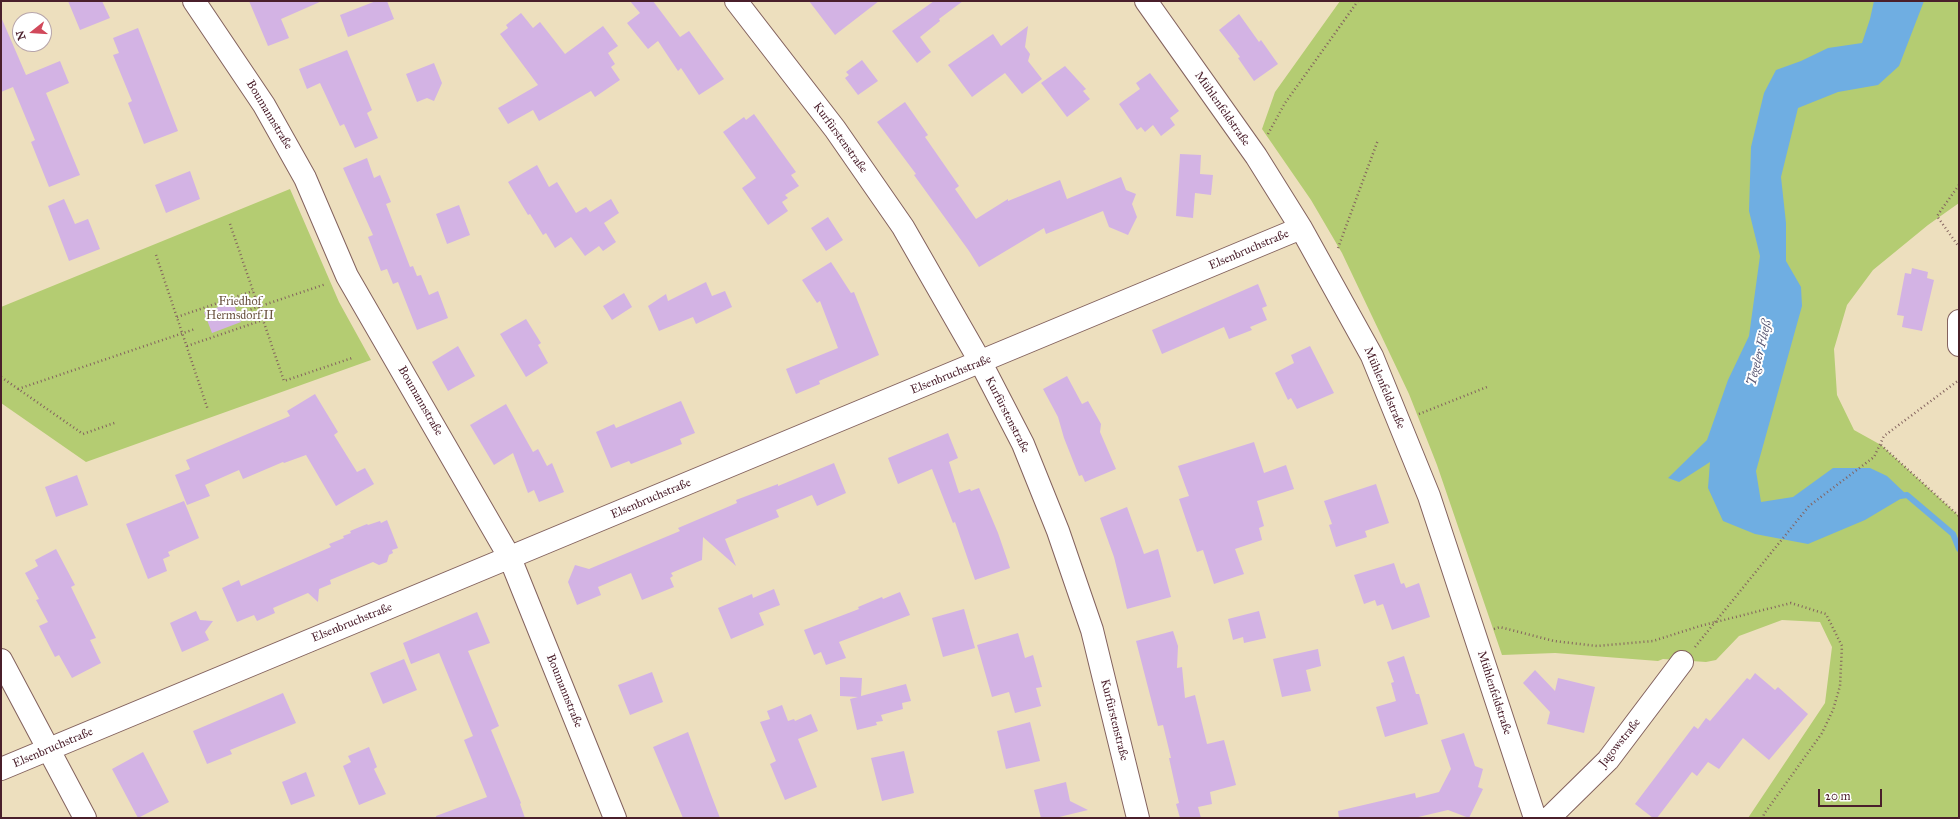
<!DOCTYPE html>
<html>
<head>
<meta charset="utf-8">
<style>
  body { margin:0 }
  #map { position:relative; width:1960px; height:819px; overflow:hidden; background:#eddfbe; font-family:"IM FELL Great Primer",serif }
  canvas { display:block }
  .frame { position:absolute; inset:0; border:2px solid #4a1f2b; pointer-events:none }
  .north { position:absolute; left:12px; top:12px; width:40px; height:40px; box-sizing:border-box; background:#fff; border:1px solid #b7a5aa; border-radius:50%; rotate:253deg; font-size:11px; font-weight:700; line-height:16px; text-align:center; color:#4a1f2b }
  .north::after { content:''; display:block; margin:auto; width:14px; height:18px; background:#d1495b; clip-path:polygon(50% 0,100% 100%,50% 72%,0 100%) }
  .scale { position:absolute; left:1818px; top:789px; width:64px; height:18px; box-sizing:border-box; border:2px solid #4a1f2b; border-top:0; padding-left:5px; font-size:12px; line-height:14px; white-space:nowrap; color:#4a1f2b; -webkit-text-stroke:3px #fff; paint-order:stroke }
</style>
</head>
<body>
<div id="map">
<canvas width="1960" height="819"></canvas>
<div class="frame"></div>
<div class="north">N</div>
<div class="scale">20 m</div>
</div>
<script>
const g = document.querySelector('canvas').getContext('2d');
g.lineJoin = 'round';
function fillPath(path, color) {
  g.fillStyle = color;
  g.fill(path, 'evenodd');
}
function trace(path, color, width, dash) {
  g.strokeStyle = color;
  g.lineWidth = width;
  g.lineCap = dash ? 'butt' : 'round';
  g.setLineDash(dash || []);
  g.stroke(path);
}
function write(font, color, halo, rows, align = 'center') {
  g.font = font + ' "IM FELL Great Primer",serif';
  g.lineWidth = 4;
  g.setLineDash([]);
  g.textBaseline = 'middle';
  g.strokeStyle = halo;
  g.fillStyle = color;
  for (const [text, x, y, turn = 0] of rows) {
    g.save();
    g.translate(x, y);
    g.rotate((+turn || 0) * Math.PI / 180);
    g.textAlign = isNaN(turn) ? turn : align;
    if (halo) g.strokeText(text, 0, 0);
    g.fillText(text, 0, 0);
    g.restore();
  }
}
fillPath(new Path2D(`
  M1340,1h619v202l-31,22 -55,45 -26,35 -13,44 3,46 17,35 27,15 78,71v302h-211l77,-115 7,-56 -12,-25 -38,-2 -43,16 -23,24 -10,2 -43,-3 -5,2 -103,-8 -53,2 -65,-190 -28,-71 -67,-141 -31,-53 -49,-71 13,-37z
  M290,189l49,113 32,58 -285,102 -85,-59v-96z`), '#b4cc72');
fillPath(new Path2D(`
  M1874,1h50l-25,65 -21,19 -40,7 -40,16 -17,69 5,46v38l15,26 1,19 -46,165 5,31 32,-5 40,-29h37l17,8 20,19 -42,25 -57,24 -53,-10 -32,-13 -15,-33 2,-26 -31,20 -11,-4 39,-38 21,-60 21,-44 11,-80 -11,-45 2,-64 13,-54 12,-23 25,-9 27,-13 34,-5 8,-24z`), '#6faee2');
trace(new Path2D(`
  M1900,496l7,-1 46,39 6,15`), '#6faee2', 6);
fillPath(new Path2D(`
  M68,1h34l8,17 -30,12z
  M249,1h73l-41,18 8,19 -21,8z
  M376,1h11l7,18 -46,18 -8,-22z
  M630,1h23l27,36 9,-6 35,48 -25,16 -18,-27 -3,3 -20,-30 -10,8 -21,-26 13,-10z
  M809,1h70l-44,34z
  M934,1h29l-24,18 1,2 -20,16 11,15 -14,11 -25,-32z
  M521,13l12,15 7,-6 25,32 38,-28 15,20 -10,7 7,11 -4,3 9,13 -25,17 -4,-6 -52,30 -6,-11 -25,14 -10,-16 40,-23 -38,-51 8,-6 -2,-3z
  M1239,14l20,28 2,-2 17,24 -24,17 -16,-23 2,-1 -21,-27z
  M1,17l25,58 34,-14 9,22 -23,10 34,82 -31,12 -18,-45 4,-2 -22,-53 -12,5z
  M1028,26l-3,21 5,7 -2,7 14,18 -20,15 -17,-21 -33,24 -24,-32 45,-31 8,12z
  M138,28l40,103 -34,13 -16,-41 4,-2 -19,-46 6,-2 -6,-15z
  M347,50l25,60 -5,3 11,25 -23,10 -11,-24 -4,2 -20,-43 -13,6 -8,-20z
  M862,60l16,21 -20,14 -13,-17 4,-3 -3,-3z
  M434,63l8,20 -8,18 -7,-3 -10,4 -11,-28z
  M1065,66l21,23 -3,2 7,8 -23,18 -26,-34z
  M1150,73l29,38 -9,7 5,7 -14,11 -8,-11 -8,7 -4,-5 -4,3 -18,-26 21,-15 -4,-6z
  M905,102l23,33 -3,2 34,49 -4,3 21,30 32,-20v2l52,-21 7,19 54,-22 5,13 10,4 -4,10 5,13 -9,18 -19,-8 -6,-16 -57,23 -2,-6 -65,39 -10,-16 -55,-76 2,-1 -39,-52z
  M754,114l42,58 -5,3 8,11 -14,9 3,3 -6,4 6,9 -20,14 -26,-37 14,-10 -33,-46 21,-15 2,3z
  M1180,154l21,1 -1,19 13,1 -2,20 -16,-2 -2,25 -17,-2z
  M367,158l7,20 6,-3 11,27 -5,2 24,63 3,-1 4,10 4,-1 8,20 9,-4 10,27 -31,12 -19,-48 -5,2 -6,-15 -6,2 -13,-34 5,-2 -30,-67z
  M537,165l12,22 8,-5 19,31 10,-6 4,5 21,-13 8,14 -15,10 12,19 -13,9 -4,-5 -14,10 -14,-19 -16,11 -9,-15 -3,2 -13,-21 -2,1 -20,-33z
  M190,171l10,28 -34,14 -11,-28z
  M64,199l11,25 13,-5 12,30 -31,12 -21,-55z
  M459,205l11,30 -23,9 -11,-30z
  M828,217l15,23 -17,11 -15,-23z
  M831,262l20,31 3,-1 25,63 -60,26 1,3 -24,10 -10,-25 52,-21 -18,-47 -3,2 -15,-23z
  M1912,268l16,4 -1,6 7,2 -12,51 -20,-4 2,-11 -7,-1 8,-42 6,1z
  M706,282l6,14 13,-5 7,16 -36,17 -3,-7 -34,14 -11,-25 18,-12 2,7z
  M1258,284l9,22 -5,2 5,12 -17,7 2,3 -23,9 -5,-12 -62,27 -10,-24z
  M624,293l8,14 -20,13 -9,-14z
  M233,302l8,20 -29,11 -8,-21z
  M526,319l15,24 -3,2 10,18 -22,14 -26,-43z
  M458,346l17,30 -27,15 -16,-29z
  M1310,346l24,47 -37,16 -6,-11 -3,2 -13,-27 19,-10 -3,-8z
  M1067,376l15,28 6,-3 13,23 -1,8 16,37 -31,13 -3,-7 -3,1 -15,-38 -6,-21 -15,-28z
  M315,394l23,38 -4,3 23,37 8,-4 9,16 -38,22 -30,-51 -22,8 -1,-1 -40,17 -4,-9 -34,15 5,11 -23,9 -12,-30 15,-6 -4,-9 104,-44 -3,-5z
  M681,401l14,32 -15,6 2,5 -15,6 -36,14 -2,-3 -18,7 -15,-36 18,-8 2,4z
  M506,404l27,48 5,-3 9,17 5,-3 12,29 -25,10 -5,-12 -6,3 -15,-40 -19,12 -24,-40z
  M948,433l10,25 -9,4 10,31 11,-4 1,2 8,-3 19,45 12,35 -35,12 -20,-58 -2,1 -21,-54 -34,15 -10,-26z
  M1254,442l10,31 22,-8 8,24 -37,12 7,25 -5,2 3,12 -27,9 9,25 -30,10 -11,-34 -6,2 -18,-53 10,-3 -11,-30z
  M834,463l12,30 -29,13 -5,-11 -36,15 3,7 -54,22 11,27 -33,-29 -1,23 -31,13 2,3 -3,2 4,9 -32,13 -11,-27 -33,14 3,8 -24,10 -9,-23 7,-17 14,4 12,-5 79,-33 -2,-3 59,-25 -1,-3 42,-16v2z
  M77,475l11,30 -32,12 -11,-30z
  M1376,484l13,39 -24,8 2,6 -31,10 -7,-22 3,-1 -8,-23z
  M184,501l15,37 -31,14 2,4 -7,3 4,12 -19,8 -22,-55z
  M1127,507l17,47 14,-5 13,48 -44,12 -13,-52 -14,-39z
  M387,520l11,28 -6,2 1,3 -4,2 -2,7 -8,3 -6,-3 -43,18 1,4 -12,5 -1,13 -10,-9 -35,15 2,5 -18,8 -3,-6 -17,7 -15,-34 17,-8 2,6 90,-39 -2,-3 15,-6 -1,-2 8,-3 -1,-2 17,-7 1,1 12,-4 1,2z
  M56,549l19,36 -4,2 25,51 -6,2 11,23 -29,15 -13,-23 -4,2 -16,-31 9,-4 -12,-22 3,-1 -14,-26 13,-7 -3,-6z
  M1394,563l7,21 3,-1 2,5 13,-5 11,34 -38,13 -9,-26 -6,2 -2,-6 -11,4 -10,-29z
  M774,589l6,16 -21,8 5,12 -33,14 -13,-31 34,-14 1,4z
  M900,592l10,23 -71,27 7,16 -20,7 -5,-13 -7,3 -10,-25 55,-21 -1,-2 24,-10 1,2z
  M964,609l11,39 -32,9 -11,-39z
  M196,611l4,9 13,1 -8,11 4,8 -27,12 -12,-29z
  M1259,611l7,27 -22,5 -1,-6 -10,3 -5,-21z
  M477,612l13,31 -22,8 31,75 -8,4 30,73 -1,1 5,14h-89v-2l51,-19 -23,-57 9,-4 -34,-83 -28,11 -8,-21z
  M1173,631l5,15 -1,22 5,-1 3,31 10,-3 12,49 17,-4 12,45 -26,7 2,12 -14,3 3,11h-21l-4,-14 3,-1 -10,-45h2l-8,-33 -5,1 -22,-85z
  M1018,633l7,25 8,-3 9,32 -6,1 5,18 -26,7 -6,-21 -17,5 -15,-52z
  M1318,649l3,17 -15,4 5,21 -29,6 -9,-38z
  M1404,656l12,38h3l9,30 -43,13 -9,-30 20,-6 -5,-18 3,-1 -7,-20z
  M404,659l13,31 -34,14 -13,-31z
  M1535,670l20,21 3,-13 37,9 -11,46 -37,-9 3,-12 -27,-29z
  M652,672l11,30 -33,13 -12,-30z
  M1755,673l20,17 3,-3 30,27 -39,46 -26,-22 -24,31 -11,-7 -11,14 -5,-4 -35,46h-4l-18,-14 59,-78 4,3 8,-11 4,3 37,-43 3,2z
  M840,677l22,1 -1,18 45,-12 5,17 -9,2 1,6 -22,6 2,6 -7,1 1,3 -20,5 -7,-31 8,-2 -18,-1z
  M283,693l13,30 -66,27 2,4 -25,10 -14,-33z
  M782,705l6,16 6,-2 1,2 16,-7 7,17 -20,8 19,48 -32,13 -15,-36 6,-3 -16,-39 10,-3 -3,-8z
  M1030,722l10,39 -34,8 -9,-38z
  M688,732l22,60 10,26h-37l-30,-71z
  M1464,733l11,33 8,3 -5,18 5,2 -14,29 -21,-8 -34,8h-75l-1,-7 77,-18 1,5 23,-6 12,-23 -10,-29z
  M369,747l8,20 -3,2 12,25 -27,11 -16,-39 8,-4 -3,-6z
  M904,751l10,42 -32,8 -11,-43z
  M143,752l26,50 -31,16 -26,-49z
  M306,772l9,24 -24,9 -9,-23z
  M1066,782l4,19 18,9 -33,8h-14l-7,-28z`), '#d3b3e4');
const street = new Path2D(`
  M194,1l70,104 41,73 42,98 163,282 105,260
  M736,1l99,128 68,98 78,136 42,81 35,87 34,99 46,188
  M1146,1l110,155 45,72 71,128 57,140 106,322
  M1959,321v24
  M1,660l84,158
  M1,769l1300,-541
  M1549,818l59,-58 74,-98`);
trace(street, '#83625e', 24);
trace(new Path2D(`
  M1268,134l17,-31 73,-102
  M1959,185l-22,31 22,31
  M230,224l54,157 68,-23
  M1338,248l40,-108
  M156,255l52,155
  M243,312l83,-28
  M177,317l76,-26
  M187,346l76,-26
  M1,377l82,57 34,-12
  M18,389l177,-60
  M1419,414l68,-27
  M1881,445l78,71
  M1494,629l6,-2 54,14 43,5 56,-5 47,-15 91,-23 35,11 16,32 -2,40 -7,24 -11,23 -58,81 -1,4
  M1695,647l114,-141 65,-49 10,-21 75,-56`), '#83625e', 2.5, [1, 3]);
trace(street, '#fff', 22);
write('12px', '#4a1f2b', '#fff', [
  ["Mühlenfeldstraße",1222,109,55],
  ["Boumannstraße",269,115,59],
  ["Kurfürstenstraße",840,138,54],
  ["Elsenbruchstraße",1249,250,-23],
  ["Elsenbruchstraße",951,375,-22],
  ["Mühlenfeldstraße",1384,388,67],
  ["Boumannstraße",420,401,60],
  ["Kurfürstenstraße",1007,415,63],
  ["Elsenbruchstraße",651,499,-23],
  ["Elsenbruchstraße",352,623,-22],
  ["Boumannstraße",564,691,68],
  ["Mühlenfeldstraße",1494,693,72],
  ["Kurfürstenstraße",1114,720,76],
  ["Jagowstraße",1620,743,-51],
  ["Elsenbruchstraße",53,748,-23]
]);
write('12px', '#6a5340', '#fff', [
  ["Friedhof",240,302],
  ["Hermsdorf II",240,316]
]);
write('italic 13px', '#595874', '#fff', [
  ["Tegeler Fließ",1760,353,-76]
]);
</script>
</body>
</html>
